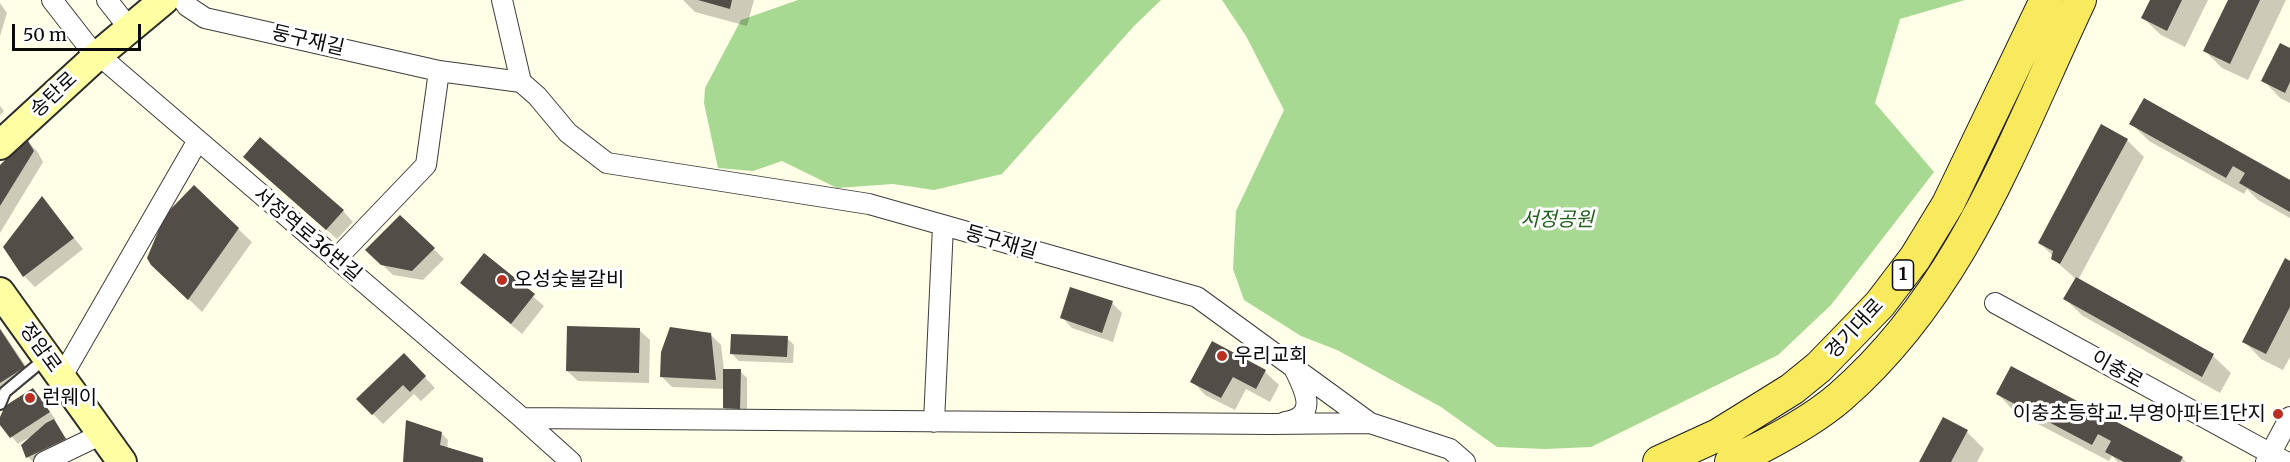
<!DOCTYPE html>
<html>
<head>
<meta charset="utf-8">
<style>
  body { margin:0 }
  #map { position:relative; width:2290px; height:462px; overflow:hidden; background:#fffee7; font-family:Merriweather,serif }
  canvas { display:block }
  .scale { position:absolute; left:12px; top:24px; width:129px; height:27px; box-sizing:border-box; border:3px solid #0a0a0a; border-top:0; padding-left:8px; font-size:18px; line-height:21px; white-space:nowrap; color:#0a0a0a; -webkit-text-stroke:4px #fff; paint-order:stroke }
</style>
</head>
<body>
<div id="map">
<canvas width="2290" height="462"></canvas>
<div class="scale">50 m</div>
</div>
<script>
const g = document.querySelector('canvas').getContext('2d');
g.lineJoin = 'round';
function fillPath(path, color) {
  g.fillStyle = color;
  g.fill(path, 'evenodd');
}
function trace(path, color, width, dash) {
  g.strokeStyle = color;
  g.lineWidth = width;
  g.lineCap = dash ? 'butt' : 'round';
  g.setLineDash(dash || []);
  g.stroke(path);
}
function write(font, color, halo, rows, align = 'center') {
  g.font = font + ' Merriweather,"Noto Sans KR",serif';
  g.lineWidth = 6;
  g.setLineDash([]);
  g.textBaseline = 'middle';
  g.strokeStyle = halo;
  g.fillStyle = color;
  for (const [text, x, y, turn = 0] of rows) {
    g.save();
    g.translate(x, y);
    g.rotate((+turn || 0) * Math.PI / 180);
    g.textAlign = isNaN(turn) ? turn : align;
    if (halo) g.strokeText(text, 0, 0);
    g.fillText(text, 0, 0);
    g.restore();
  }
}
fillPath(new Path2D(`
  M798,0h363l-27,26 -132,148 -68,16 -41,-6 -56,4 -55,-27 -29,10 -35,-3 -14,-65 1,-15 36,-68z
  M1222,0h743l-65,19 -25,84 59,69 -103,133 -53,50 -187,92 -46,2 -48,-2 -56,-40 -104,-57 -36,-14 -57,-36 -11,-31 3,-58 48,-101 -38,-74z`), '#a8d992');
fillPath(new Path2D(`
  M683,0h71l-7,26 -52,-14z
  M2152,0h56l-23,47 -24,-12 -18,-17z
  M2230,0h56l-38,80 -26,-12 -17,-17z
  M0,3l7,10 -7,23z
  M2290,50v53l-10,-5 -17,-18z
  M0,106l4,5 -4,4z
  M2131,123l159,59v36l-32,-18 -11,-11 -3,5 -95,-53z
  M2127,140l17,17 -66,123 135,76 18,17 -11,20 -137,-77 -18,-17 11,-20 -24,-21 1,-2 -13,-13z
  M27,141l10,10 6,11 -43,71v-66z
  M255,167l88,44 10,11 -16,17z
  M42,199l41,50 -48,38 -10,-10 -20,-30z
  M400,217l44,42 -21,21 -30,-5 -26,-25z
  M238,229l14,13 -50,70 -39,-38z
  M485,255l59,51 -22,28 -60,-51z
  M2290,263v94l-7,13 -22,-11 -17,-18z
  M1112,303l10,10 -9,29 -41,-14 -10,-11z
  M0,328l34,50 -27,17 -7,-7z
  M639,330l11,10 -1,43 -71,-2 -11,-10z
  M710,334l11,11 3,25 16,1 7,7v37h-16l-7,-7v-19l-52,-2 -10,-10z
  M787,338l7,7 -1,18 -54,-2 -7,-7z
  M1213,343l52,29 14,13 -9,17 -24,-13 -11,21 -30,-15 -13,-14z
  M404,355l31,33 -14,13 -7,-7 -31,30 -25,-25z
  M33,390l7,7 15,22 -2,2 19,25 -33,16h-6l-5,-5 2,-20 -12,7 -18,-22z
  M1998,394l184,64 4,4h-68l-6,-6 -3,5 -94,-49z
  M1967,432l17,17 -7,13h-56z
  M441,433l7,7 -1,9 35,10 3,3h-81z`), '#0003');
fillPath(new Path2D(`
  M698,0h34l-2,9z
  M2150,0h32l-15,31 -26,-13z
  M2228,0h32l-30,64 -27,-13z
  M2280,43l10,5v34l-5,11 -24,-12z
  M2144,98l146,82v32l-51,-29 6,-10 -12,-7 -7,12 -97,-54z
  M2101,124l27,15 -68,125 -9,-5 2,-8 -15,-8z
  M260,137l84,73 -18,20 -83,-73z
  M27,139l7,12 -34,55v-41z
  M194,185l45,43 -51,72 -37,-35 -4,-7 18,-43z
  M42,196l32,42 -51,39 -20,-30z
  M400,215l35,33 -23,23 -31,-6 -16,-15z
  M484,253l51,41 -24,30 -51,-41z
  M2285,258l5,3v46l-24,47 -24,-12z
  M2076,277l138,77 -12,23 -139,-78z
  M1070,287l43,14 -11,32 -42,-15z
  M567,326l73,2 -1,45 -73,-2z
  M670,327l41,6 5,47 -56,-3 1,-25z
  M0,329l25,38 -25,16z
  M731,334l57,2 -1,21 -57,-3z
  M1212,341l54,29 -10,19 -23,-12 -12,21 -31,-16z
  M404,353l22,23 -16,16 -7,-7 -31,30 -16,-16z
  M2011,366l172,91 -3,5h-56l-19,-10 6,-11 -13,-7 -6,11 -96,-51z
  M723,369h18l-1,40 -17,-1z
  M33,388l17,24 -40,26 -10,-13v-8l5,-11z
  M1943,417l25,13 -17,32h-32z
  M54,419l12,20 -40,19 -5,-13 25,-22z
  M406,420l36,12 -2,13 43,13v4h-80z`), '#534d47');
const lane = new Path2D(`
  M0,404l5,-12 42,-35`);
const street = new Path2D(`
  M52,0l35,45 435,373 49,44
  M107,0l22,28
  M183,0l4,6 18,12 234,53 82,11
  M502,0l19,82 16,14 31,37 39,30 262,41 328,93 173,126 80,26 15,13
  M336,259l90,-94 13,-94
  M1995,303l291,159
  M61,378l136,-236
  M522,418l749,6 99,-1
  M934,422l9,-196
  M1285,422c35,-6 19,-33 9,-54
  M44,462l58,-28
  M2266,462l24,-45`);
const secondary = new Path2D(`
  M0,145l98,-90 66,-55
  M0,292l122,170`);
const primary = new Path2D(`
  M1659,462l59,-27 74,-46 27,-22 61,-63 35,-46 33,-54 98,-204
  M1731,462c36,-17 79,-39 109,-65 122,-106 173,-255 240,-397`);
trace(lane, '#3d3d3d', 14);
trace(street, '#3d3d3d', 22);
trace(secondary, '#2c2c2c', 32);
trace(primary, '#1b1b1b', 34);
trace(lane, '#fff', 10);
trace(street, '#fff', 20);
trace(secondary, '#fdffa2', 28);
trace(primary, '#f9e95d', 32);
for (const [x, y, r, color] of [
  [502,280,6,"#b93023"],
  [1222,356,6,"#b93023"],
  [30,398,6,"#b93023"],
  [2278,414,6,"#b93023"]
]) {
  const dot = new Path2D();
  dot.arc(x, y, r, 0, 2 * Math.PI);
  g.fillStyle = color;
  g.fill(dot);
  trace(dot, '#fff', 2);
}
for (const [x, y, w] of [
  [1903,275,21]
]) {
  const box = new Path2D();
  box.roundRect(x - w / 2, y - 15, w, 30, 4.5);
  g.fillStyle = '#fff';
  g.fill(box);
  trace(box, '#0a0a0a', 1.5);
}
write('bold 18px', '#0a0a0a', null, [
  ["1",1903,275]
]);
write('20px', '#0a0a0a', '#fff', [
  ["둥구재길",308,41,13],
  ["송탄로",54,95,-43],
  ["서정역로36번길",307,235,40],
  ["둥구재길",1001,243,16],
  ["경기대로",1855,329,-47],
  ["정암로",40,348,54],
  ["이충로",2117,370,29]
]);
write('italic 20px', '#20611c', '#fff', [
  ["서정공원",1557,220]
]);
write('20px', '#0a0a0a', '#fff', [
  ["오성숯불갈비",514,280],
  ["우리교회",1234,356],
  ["런웨이",42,398],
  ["이충초등학교.부영아파트1단지",2266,414,"right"]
], 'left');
</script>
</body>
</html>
